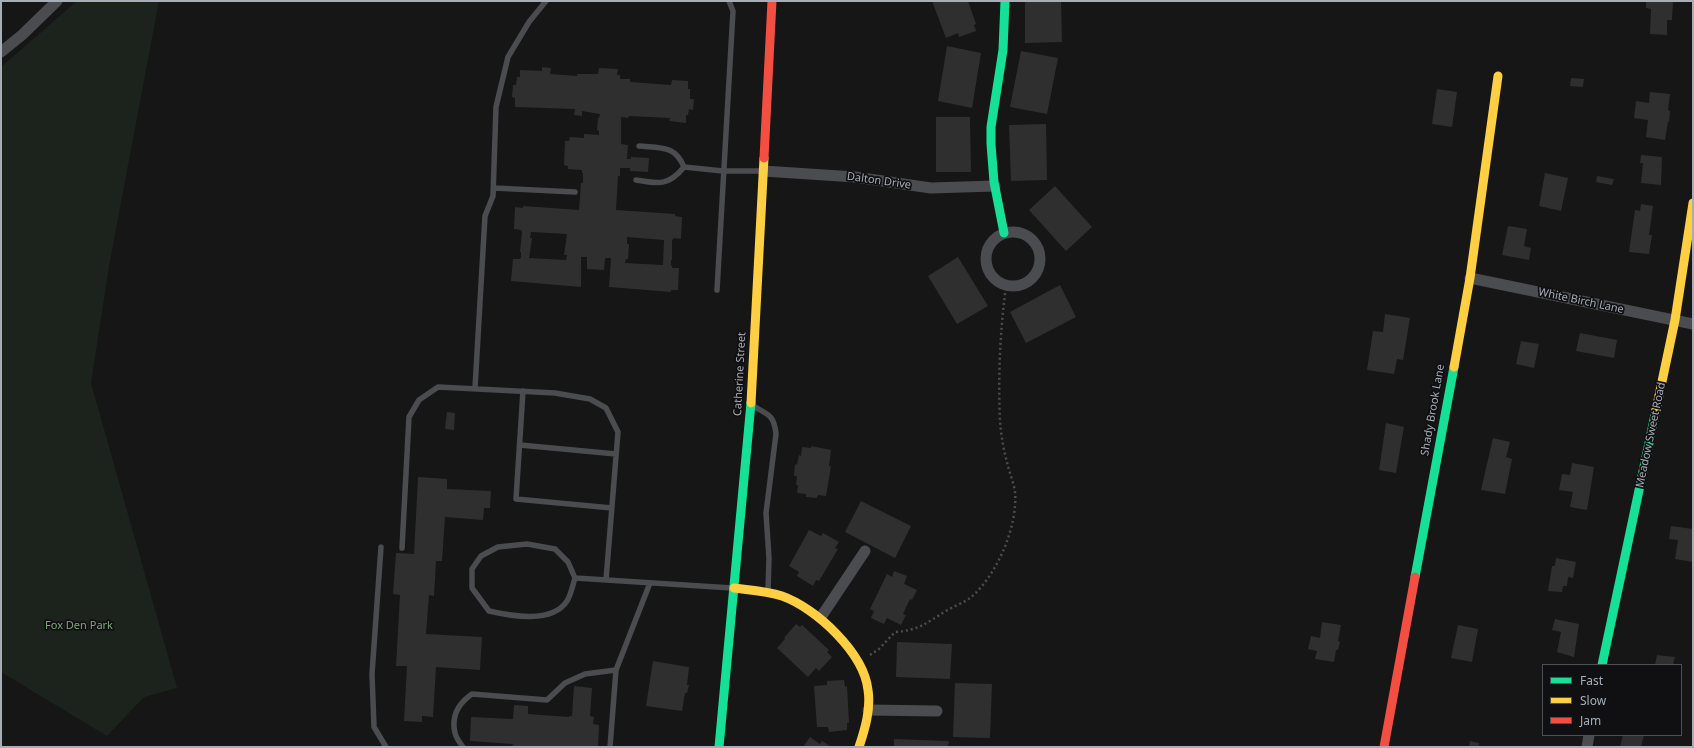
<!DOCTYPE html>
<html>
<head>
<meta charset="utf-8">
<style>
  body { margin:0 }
  #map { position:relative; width:1694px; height:748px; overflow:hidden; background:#161616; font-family:"Noto Sans",sans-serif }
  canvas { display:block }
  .frame { position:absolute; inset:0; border:2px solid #a7aeb8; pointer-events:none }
  .legend { position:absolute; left:1542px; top:664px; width:140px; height:72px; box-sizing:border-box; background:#101012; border:1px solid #4c4f54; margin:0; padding:5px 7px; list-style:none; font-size:12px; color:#a7aeb8 }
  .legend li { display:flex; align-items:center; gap:8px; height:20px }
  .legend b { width:20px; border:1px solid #4c4f54 }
</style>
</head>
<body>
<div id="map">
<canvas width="1694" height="748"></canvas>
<div class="frame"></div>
<ul class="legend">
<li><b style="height:5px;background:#16e098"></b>Fast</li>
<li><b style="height:5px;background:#ffcf43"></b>Slow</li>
<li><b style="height:5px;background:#f24e42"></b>Jam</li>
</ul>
</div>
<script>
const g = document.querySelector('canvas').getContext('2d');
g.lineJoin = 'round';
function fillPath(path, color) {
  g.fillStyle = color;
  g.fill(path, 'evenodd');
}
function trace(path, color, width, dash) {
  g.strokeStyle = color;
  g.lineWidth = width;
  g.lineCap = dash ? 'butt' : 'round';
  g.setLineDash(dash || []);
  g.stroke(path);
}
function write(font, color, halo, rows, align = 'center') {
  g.font = font + ' "Noto Sans",sans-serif';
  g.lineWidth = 3.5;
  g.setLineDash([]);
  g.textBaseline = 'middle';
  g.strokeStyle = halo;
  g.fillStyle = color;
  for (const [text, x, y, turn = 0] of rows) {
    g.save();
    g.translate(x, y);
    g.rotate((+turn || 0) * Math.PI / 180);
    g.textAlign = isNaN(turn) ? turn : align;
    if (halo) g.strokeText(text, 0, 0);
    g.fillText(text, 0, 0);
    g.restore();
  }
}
fillPath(new Path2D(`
  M77,1h82l-50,265 -18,117 86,305 -33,9 -37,39 -106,-64v-605z`), '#1c231c');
fillPath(new Path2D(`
  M932,1h36l8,23 -2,1 2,6 -17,6 -1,-4 -12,5z
  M1025,1h36l1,41 -37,1z
  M1646,1h27l-1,19h-5v15l-17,-1 1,-25 -5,-1z
  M947,46l34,7 -9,55 -34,-7z
  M1021,51l37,7 -11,56 -37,-7z
  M542,67l9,1 -1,6 27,2v-2h21l1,-6 19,1 -1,6h3v4h10v3l41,3 1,-5 16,1v8h2v10h4l-1,11 -4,-1 -1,6h-2v8l-17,-2 1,-3 -41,-2 -1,2 -7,-1v27l7,1 -1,14h4v-2l18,1 -1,14 -18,-1v-3h-10v8h-2l-2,34 59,4v2l7,1 -1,22 -7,-1 -2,2v20h-1v5l1,1v2h7l-1,22h-7v2l-62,-5 2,-29h-6l-1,12 -17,-1v-12h-6v30l-70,-6 2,-22h7l1,-2v-5h-1l2,-20 -1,-2 -7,-1 1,-22 8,1v-2l56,4 2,-27h2v-10h-1v-3l-14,-1v-3l-4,-1 1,-24h4l1,-4 14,1v-4l15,1v-4l-2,-1 1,-12h1l1,-4 -18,-3v5l-8,-1 1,-6 -60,-2v-9l-3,-1 1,-12h3l1,-8h3v-7l22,1zM531,232l36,2 -3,21h3l-1,5 -37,-2 3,-20h-2zM627,237l37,3 -1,25 -38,-2 1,-4h2l1,-15h-2z
  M1571,78l13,1 -1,8 -13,-1z
  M1437,89l20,3 -5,35 -20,-3z
  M1650,92l20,2 -2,16 2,1 -1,11h-1l-3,18 -19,-3 2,-17 -14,-2 2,-17 13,2z
  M936,117h34l1,55h-35z
  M1046,124l1,56 -36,1 -2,-56z
  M1641,155l21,2 -1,28 -20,-2 2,-20h-3z
  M1545,173l23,5 -7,33 -22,-5z
  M1597,176l17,3 -2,6 -16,-3z
  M1055,186l37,41 -26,24 -37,-41z
  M1641,204l12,2 -4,29h3l-3,19 -20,-2 6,-42 5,1z
  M1508,226l19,3 -3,17 7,2 -2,12 -27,-5z
  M958,257l30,49 -31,18 -29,-48z
  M1060,285l16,32 -50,26 -16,-31z
  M1385,314l25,4 -7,42 -6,-1 -3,15 -27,-4 6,-39 10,1z
  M1580,333l37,7 -3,18 -38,-7z
  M1521,341l18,3 -5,24 -18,-4z
  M447,412l8,1 -1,17 -9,-1z
  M1386,423l18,4 -8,46 -17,-3z
  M1493,438l17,4 -4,15 6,2 -7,35 -24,-4z
  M811,446l20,4 -2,16h2l-5,30 -8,-1 -1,3 -11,-1v-3l-9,-1 1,-8h-2l1,-9h-3l1,-12 2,1 2,-10 2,1 1,-9 9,1z
  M1572,463l22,4 -7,43 -17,-3 3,-15 -14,-2 3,-16 8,1z
  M418,477l29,2v10l44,2 -1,17h-6l-1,12 -38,-3 -3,44h-6l-2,35 -5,-1 -3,39 56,3 -2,33 -44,-3 -3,50 -11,-1v6l-18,-1 3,-55h-11l4,-71 -7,-1 3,-41 18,1z
  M861,501l50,25 -16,32 -50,-26z
  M1671,526l22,3v33l-18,-3 3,-19 -9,-1z
  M809,530l12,6 2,-3 16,9 -4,6 3,1 -19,32 -3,-1 -3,6 -16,-10 2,-4 -10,-6z
  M1556,558l20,4 -3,16 -5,-1 -1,9h-4l-1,6 -14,-1 4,-25h3z
  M894,571l13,5 -3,8 13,6 -5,10 -2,-1 -7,15 3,1 -5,10 -14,-7 -3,6 -13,-6 3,-7 -4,-2 17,-35 5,3z
  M1555,619l24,5 -5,33 -17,-5 4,-20 -9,-2z
  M1322,622l19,3 -3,16 2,1 -2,8h-2l-2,12 -19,-3 2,-8 -9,-2 3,-13 9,2z
  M796,624l4,3 2,-2 27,25 -2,2 5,5 -13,14 -3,-3 -8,9 -31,-29 8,-9 -1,-1z
  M1458,625l20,4 -6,33 -21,-4z
  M897,642l55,2 -2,35 -54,-2z
  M1657,655l18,2 -2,8h-18z
  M653,661l36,6 -2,18h2l-2,8h-2l-3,18 -36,-5z
  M844,680l1,7 2,-1 2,37h-2v7l-18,2 -1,-5h-11l-3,-41 13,-1v-4z
  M955,683l37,1 -2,54 -37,-1z
  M574,686l18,2 -2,28 4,1 -1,7 6,1 -1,22h-86l1,-3 -43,-3 1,-24 42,2 1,-14 14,1v8l41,3v-1h3z
  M1623,735h21l-3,12h-21z
  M810,737l10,7 2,-3 10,6h-29z
  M894,739l55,2 -1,6h-54z
  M1470,741l9,2v4h-10z`), '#2f2f30');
trace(new Path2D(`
  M870,655l9,-6 16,-17c25,-2 31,-9 51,-21 8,-5 17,-8 24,-13 27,-22 48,-72 45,-106 -1,-8 -5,-18 -7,-26 -4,-14 -7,-30 -8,-45 -2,-45 0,-90 6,-135`), '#4c4d51', 2.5, [2, 3]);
trace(new Path2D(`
  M639,146c22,2 36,-1 45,21
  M684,167l39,4h38
  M636,180c22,4 33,6 48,-13
  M494,188l81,4
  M717,290l16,-279 -4,-10
  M475,388l10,-172 8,-20 3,-89 12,-50 21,-35 17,-21
  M523,391l-7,108 96,9
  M753,406c16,9 21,9 23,28l-10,79 3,45 -1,33
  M520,445l96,9
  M527,544l28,5 13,13 7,16c-2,6 -4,17 -8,23 -15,23 -56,15 -78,10l-17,-23v-19l9,-13 17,-9z
  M381,547l-9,127 2,53 12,20
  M402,548l7,-131 10,-17 19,-13 117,6 35,6 16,9 12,24 -12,148
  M575,578l157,10
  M463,747c-3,-4 -7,-9 -8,-14 -4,-17 4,-30 17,-39l75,6 18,-17 20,-9 31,-4
  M610,747l6,-77 34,-87`), '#4a4c4f', 5.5);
trace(new Path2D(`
  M1,52l21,-17 35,-34
  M763,171l92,6 76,11 64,-2
  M986 259a27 27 0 1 1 54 0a27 27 0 1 1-54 0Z
  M1470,278l223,46
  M821,617l44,-66
  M868,710l69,1
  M1587,747l2,-12`), '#4a4c4f', 11);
trace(new Path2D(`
  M1004,233l-10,-51 -3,-38v-17l12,-77 2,-49
  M1415,577l39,-210
  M1602,665l54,-255
  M719,747l32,-344`), '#16e098', 9);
trace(new Path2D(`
  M1454,367l16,-89 28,-202
  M751,403l13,-245
  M1656,410l19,-90 18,-117
  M734,588c16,2 33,3 48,8 34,12 82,57 86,94 3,19 -3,39 -9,57`), '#ffcf43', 9);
trace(new Path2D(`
  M764,158l8,-157
  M1384,747l31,-170`), '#f24e42', 9);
write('11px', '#a7aeb8', '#101012', [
  ["Dalton Drive",879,181,8],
  ["White Birch Lane",1581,301,12],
  ["Catherine Street",740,374,-87],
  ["Shady Brook Lane",1433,410,-80],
  ["Meadow Sweet Road",1651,435,-78]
]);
write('11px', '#80a37d', '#101012', [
  ["Fox Den Park",79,626]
]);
</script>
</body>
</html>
